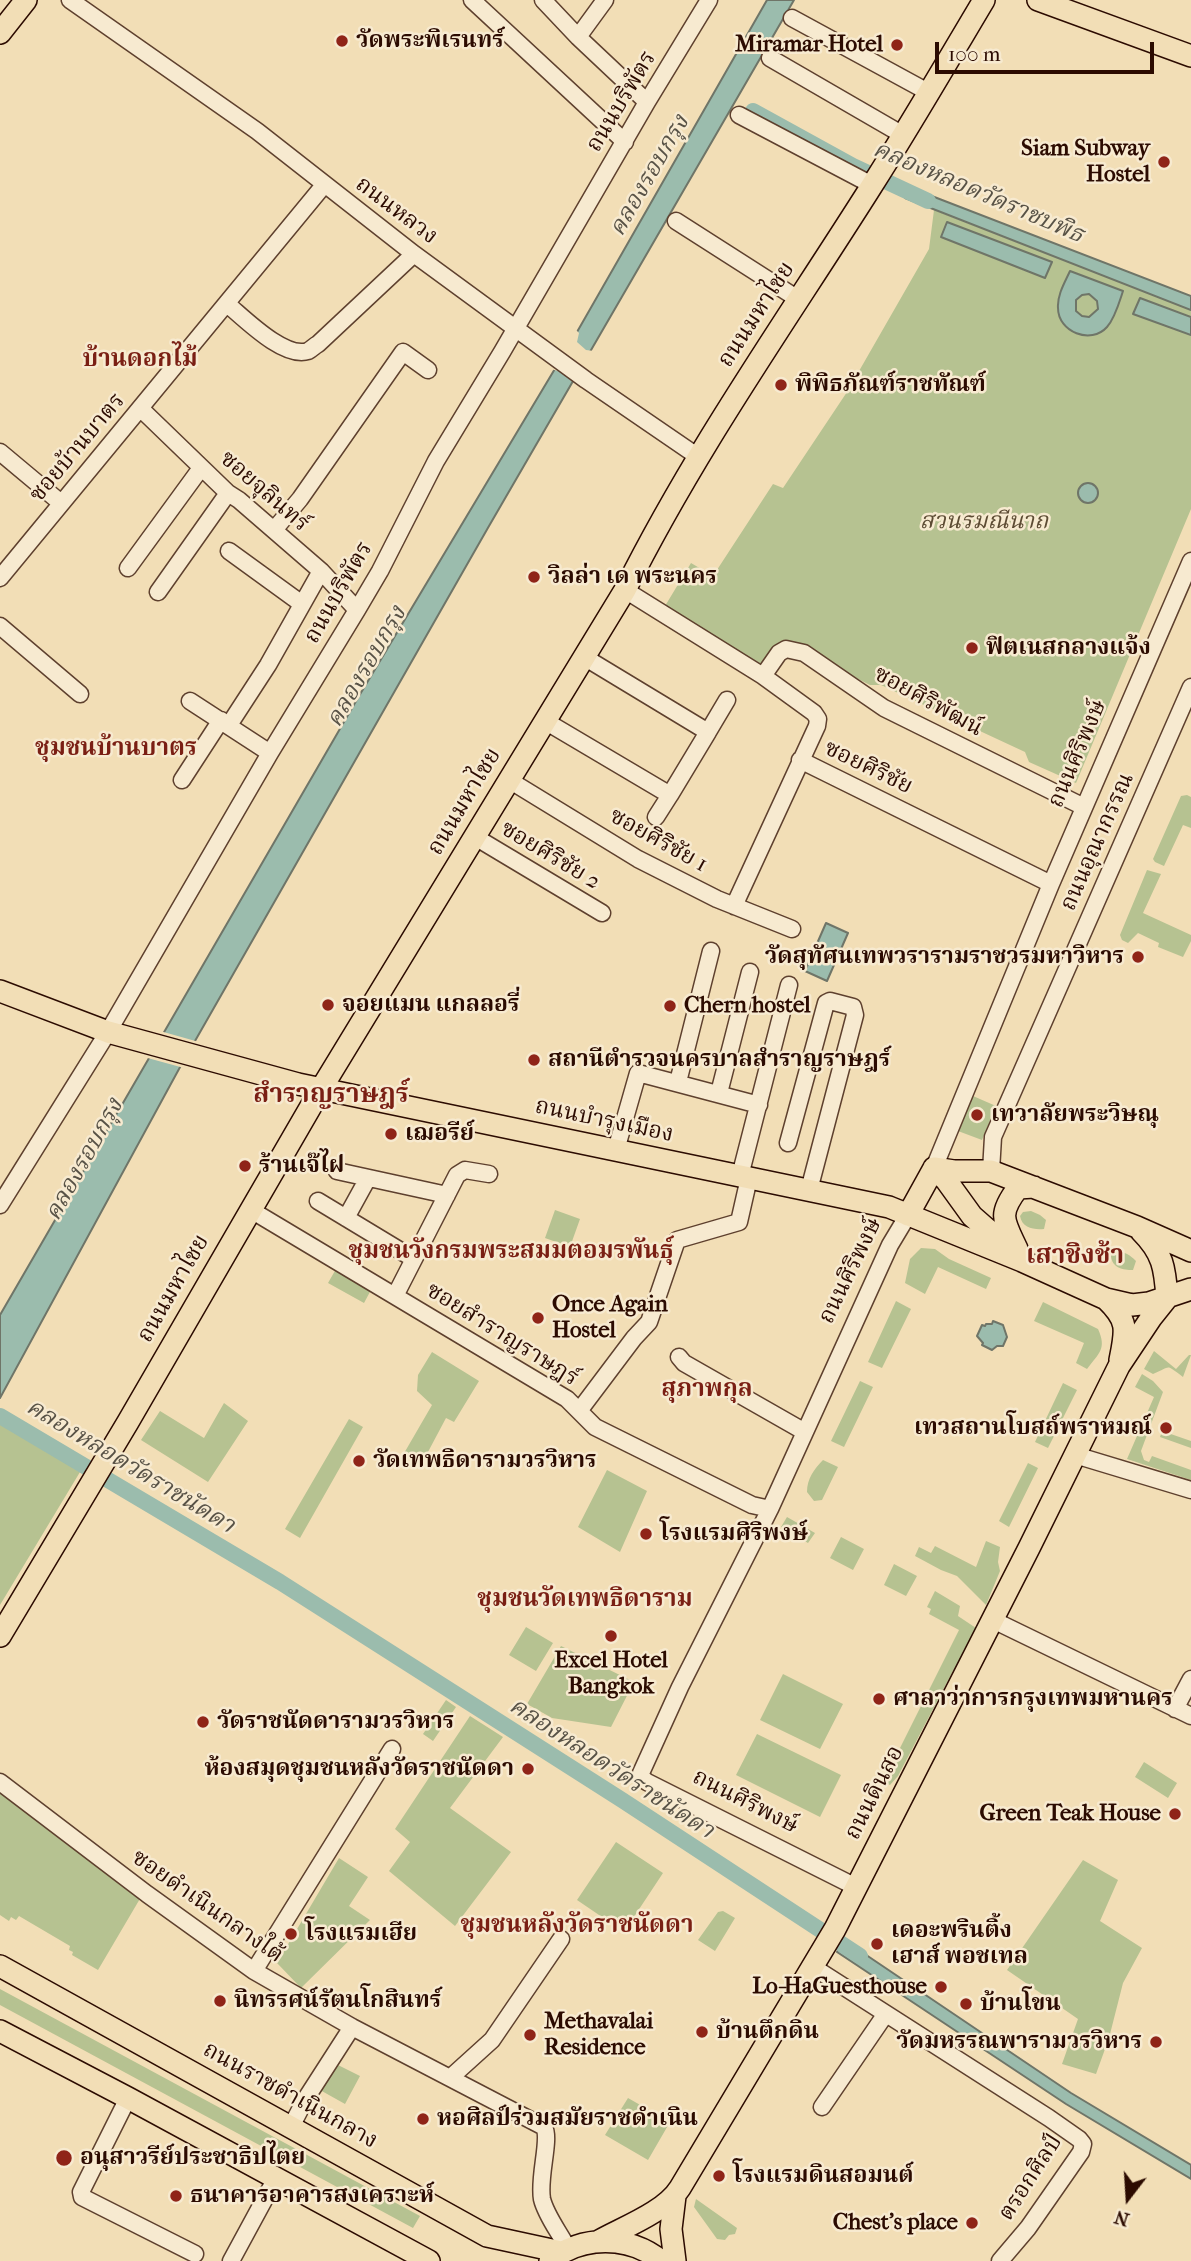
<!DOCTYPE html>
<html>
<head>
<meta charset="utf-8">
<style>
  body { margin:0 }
  #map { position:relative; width:1191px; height:2261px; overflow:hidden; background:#f2deb6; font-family:"IM FELL French Canon",serif }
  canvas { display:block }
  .north { position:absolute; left:1093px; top:2163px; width:70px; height:70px; -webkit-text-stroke:5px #f7ead0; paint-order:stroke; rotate:197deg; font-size:19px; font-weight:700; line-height:28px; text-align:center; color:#2c0b01 }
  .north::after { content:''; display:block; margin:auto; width:24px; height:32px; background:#2c0b01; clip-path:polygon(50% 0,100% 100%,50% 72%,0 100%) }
  .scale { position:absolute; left:935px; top:42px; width:219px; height:32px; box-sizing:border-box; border:4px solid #2c0b01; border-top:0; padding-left:9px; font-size:21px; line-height:24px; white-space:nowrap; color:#2c0b01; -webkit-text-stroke:5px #f7ead0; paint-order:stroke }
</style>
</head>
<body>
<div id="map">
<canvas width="1191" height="2261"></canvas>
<div class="north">N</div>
<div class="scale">100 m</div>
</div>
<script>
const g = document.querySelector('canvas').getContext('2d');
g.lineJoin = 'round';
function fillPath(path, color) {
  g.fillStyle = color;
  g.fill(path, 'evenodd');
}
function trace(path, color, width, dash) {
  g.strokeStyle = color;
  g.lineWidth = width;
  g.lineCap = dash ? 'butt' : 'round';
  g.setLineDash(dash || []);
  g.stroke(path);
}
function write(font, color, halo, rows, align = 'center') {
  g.font = font + ' "IM FELL French Canon","Noto Serif Thai",serif';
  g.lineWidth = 5;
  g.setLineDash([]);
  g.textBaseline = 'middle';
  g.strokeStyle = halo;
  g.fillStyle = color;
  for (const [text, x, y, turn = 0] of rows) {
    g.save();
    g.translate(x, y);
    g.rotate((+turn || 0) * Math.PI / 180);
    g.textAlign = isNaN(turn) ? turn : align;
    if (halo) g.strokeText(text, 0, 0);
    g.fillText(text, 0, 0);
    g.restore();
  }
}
fillPath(new Path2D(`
  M934,210l257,100v199l-115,274 -47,-21 -4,-10 -144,-67h-11l-82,-41 -31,25 -95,-58 29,-48 22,13 60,-92 10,4 64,-96 82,-143z
  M1187,795l4,2v31l-8,-3 -19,41 -9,-4 -2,-3 28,-63z
  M1147,870l14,4 -18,39 48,22v6l-8,16 -25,-10 1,-4 -21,-10 -10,10 -6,-3 -2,-5z
  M973,1096l23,10 -14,34 -24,-9z
  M555,1210l25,9 -10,28 -25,-9z
  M1031,1211l9,4 6,5 -2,9c-10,1 -22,-1 -24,-13l3,-4z
  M921,1248l14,1 14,10 42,19 -5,11 -48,-22 -13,27 -20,-11 5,-24z
  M1114,1252c9,-1 15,2 22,9l-3,9c-10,0 -21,-2 -22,-14z
  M336,1269l35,21 -7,13 -36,-20z
  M896,1301l15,8 -29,59 -14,-6z
  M1043,1302l55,27c9,20 1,24 -11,40l-11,-6 8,-20 -50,-22z
  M1154,1351l22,18 13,-14h2l-8,22c-19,-14 -11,-10 -30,-3l-9,-5z
  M432,1352l47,29 -25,41 -8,-4 -26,49 -17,-12 29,-50 -15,-14 1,-16z
  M1142,1374l11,7 10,11 -22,59 3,9 5,2 3,-6 39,14v10l-64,-21 27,-62 -19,-10z
  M860,1381l13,6 -29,60 -13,-6z
  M1063,1383l14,7 -29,58 -13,-6z
  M224,1403l24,18 -40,61 -67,-42 19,-29 44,27z
  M349,1419l14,8 -63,111 -15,-9z
  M0,1423l80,49 -80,133z
  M1162,1431l29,10v7l-31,-11z
  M823,1460l15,7 -16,33 -8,1 -7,-9c0,-13 7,-23 16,-32z
  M1028,1463l10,5 -29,59 -10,-6z
  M607,1470l40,21 -27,61 -42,-25z
  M787,1517l28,16 -7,10 -27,-16z
  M841,1537l23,12 -11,21 -23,-12z
  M986,1541l14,6 -2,15 2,9 -14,34 -29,-29 -16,-6 -26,-14 4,-9 12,6 4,-7 41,21z
  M894,1564l23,12 -11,20 -22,-11z
  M935,1591l25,15 -2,10 18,12 -13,29 -10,14 -55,105 -8,9 -7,-3 76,-152 -30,-16 2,-5 -4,-2z
  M526,1627l27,16 -17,28 -27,-16z
  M561,1646l73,36 -23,45 -59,-9 -25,-14z
  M783,1674l60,30 -23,45 -60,-29z
  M446,1700l10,7 -23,34 -10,-7z
  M470,1716l33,21 -53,71 61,44 -56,74 -66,-55 21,-29 -15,-13z
  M757,1734l84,41 -21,42 -84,-42z
  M1144,1762l33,21 -9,15 -33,-21z
  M0,1791l141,106 -43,73 -26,-15 1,-3 -4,-2 1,-4 -51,-30 -3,4 -5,-3 -2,4 -9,-6z
  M616,1842l47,31 -39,59 -47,-32z
  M339,1858l29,19 -19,29 21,14 -69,68 -24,-25z
  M1083,1860l35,20 -18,41 42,27 -19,35 -14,55 -13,36 -34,-10 16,-45 -71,-49z
  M723,1911l12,7 -20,33 -17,-11 20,-28z
  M0,1989l420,227 -7,12 -413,-223z
  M336,2064l24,12 -15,28 -25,-14z
  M628,2098l42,24 -22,38 -43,-25z
  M696,2199l41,29 -2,6 -6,1 -4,5 -8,-1 -23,-32z`), '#b6c291');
const water = new Path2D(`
  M767,0h27l-305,526 -310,543 -179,329v-83l359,-619 218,-364z
  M911,188l280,108v14l-286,-112z
  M947,222l105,40 -7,16 -104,-41z
  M1070,271l53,20c-4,12 -8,27 -16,36 -16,18 -49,5 -49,-19 -1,-13 7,-26 12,-37zM1089,294l8,7 1,8 -9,8 -7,-1 -6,-5v-11l6,-5z
  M1140,298l51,19v18l-58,-21z
  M1078 493a10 10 0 1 1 20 0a10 10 0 1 1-20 0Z
  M826,923l22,10 -21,48 -22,-10z
  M993,1321l10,4 4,12 -4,9h-6l-5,4 -10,-5 1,-2 -6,-7 5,-11 3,1 1,-2h6z
  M844,1940l227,153 120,72v14l-125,-75 -229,-152z`);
fillPath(water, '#9bbcad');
trace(water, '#6f7568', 2);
fillPath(new Path2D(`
  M575,329l4,4 -2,9 9,8 8,1 2,-2 -20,35 -8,-10 -17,-5z
  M160,1031l39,11 -15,26 -40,-11z`), '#f2deb6');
trace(new Path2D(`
  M753,111l100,55 75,35
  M0,1416l280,166 342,218 238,156`), '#9bbcad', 16);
const minor = new Path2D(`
  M70,0l187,131 157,123 172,126 111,76
  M472,0l153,142
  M543,0l35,37 69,65
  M792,18l136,74
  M578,37l27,-37
  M770,58l133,77
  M739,115l133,70
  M676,221l122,78
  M227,304c17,14 57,55 81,47 4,-2 6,-5 10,-7l96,-90
  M140,408l88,85 11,7 82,71 36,39
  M0,452l61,51
  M274,530l26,-31 103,-147 25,18
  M229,551l73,53
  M128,568l73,-100
  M0,578l324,-393
  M625,590l138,86 51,37 4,6 -1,7 -83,180
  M158,592l70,-99
  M0,626l80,68
  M763,676l16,-23 7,-4 18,4 80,55 200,99
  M190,701l80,52
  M545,721l125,74 38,-63 -124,-75
  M229,725l39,-60 53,-94
  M708,732l19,-32
  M800,760l251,124
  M182,780l39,-60
  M509,780l129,79 79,40 75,30
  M656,817l14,-22
  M475,837l127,76
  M678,1082l33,-131
  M719,1093l31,-121
  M788,1143l38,-140 4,-2 23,6 2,8 -46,175
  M616,1150l22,-77 121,32
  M934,1168l117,-284 140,-323
  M337,1171l110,24
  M991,1171l2,-34 198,-450
  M740,1176l49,-191
  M318,1201l96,58
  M0,1205l108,-173 162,-279 87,-143 23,-39 56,-110 66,-109 145,-250 62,-102
  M251,1210l316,189 28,28 157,78 18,4
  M346,1218l22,-40
  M395,1296l62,-121 8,-5 24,4
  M679,1357l5,6 121,69
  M579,1411l55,-73 15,-16 28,-82 62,-18 10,-44
  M1075,1455l116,35
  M993,1620l198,96
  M1175,1709l16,-30
  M0,1782l147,112 107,77 98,56 192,100c7,12 -6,50 -2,72 4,17 18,34 26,50
  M856,1887l-209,-105 -5,-4 -1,-5 39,-86 90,-178 120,-264 18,-30
  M813,1967l236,151 30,21 4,5 -2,8 -53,76 -28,33
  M254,1971l138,-222
  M450,2078l42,-38 69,-101
  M128,2098l-47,94 1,5 113,57
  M822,2107l63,-92
  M291,2127l14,-27 47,-73
  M231,2261l45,-83`);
const major = new Path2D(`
  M1038,0l153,56
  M0,33l26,-33
  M0,991l108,41 190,52 591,123 133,54 84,38 26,6 17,-2 42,-14
  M934,1168l20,3h37l146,56 54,24
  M934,1168l12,12 26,36 41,36
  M908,1215l26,-47
  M1141,1231c22,22 24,37 26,67
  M1017,1249c-13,-28 -20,-34 1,-61l16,-1
  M1106,1299c23,22 20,31 14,61
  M0,1636l128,-214 193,-333 304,-499c71,-142 162,-270 246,-403 39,-61 76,-125 113,-187
  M0,1966l487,270 74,16
  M0,2031l128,67 301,163
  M599,2241c25,-14 66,-29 81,-53l155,-259 194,-381 90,-182 32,-48 16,-20
  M550,2261c32,-26 79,-26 111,0
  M675,2261l-4,-32 4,-33`);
trace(minor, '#5e402e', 19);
trace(major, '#2c0b01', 24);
trace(minor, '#f7ead0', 16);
trace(major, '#f2deb6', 21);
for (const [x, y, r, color] of [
  [342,41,7,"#8f2418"],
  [897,45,7,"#8f2418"],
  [1164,162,7,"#8f2418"],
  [781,385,7,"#8f2418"],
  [534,577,7,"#8f2418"],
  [972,648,7,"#8f2418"],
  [1138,957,7,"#8f2418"],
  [328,1005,7,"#8f2418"],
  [670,1006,7,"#8f2418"],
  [534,1060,7,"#8f2418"],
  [977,1115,7,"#8f2418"],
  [391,1134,7,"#8f2418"],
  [245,1166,7,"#8f2418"],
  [538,1318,7,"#8f2418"],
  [1166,1428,7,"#8f2418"],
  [359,1461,7,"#8f2418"],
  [646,1534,7,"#8f2418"],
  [611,1636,7,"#8f2418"],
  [879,1699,7,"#8f2418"],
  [203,1722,7,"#8f2418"],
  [528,1769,7,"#8f2418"],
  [1175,1814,7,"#8f2418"],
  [291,1934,7,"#8f2418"],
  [877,1944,7,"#8f2418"],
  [941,1987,7,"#8f2418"],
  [220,2001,7,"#8f2418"],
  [966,2004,7,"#8f2418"],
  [702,2032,7,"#8f2418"],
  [530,2035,7,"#8f2418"],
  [1156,2042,7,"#8f2418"],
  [423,2119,7,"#8f2418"],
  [64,2158,9,"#8f2418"],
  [719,2176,7,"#8f2418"],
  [176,2196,7,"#8f2418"],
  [972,2223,7,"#8f2418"]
]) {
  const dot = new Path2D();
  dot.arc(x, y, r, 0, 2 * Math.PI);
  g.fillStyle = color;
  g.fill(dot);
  trace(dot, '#f7ead0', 2.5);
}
write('bold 23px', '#2c0b01', '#f7ead0', [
  ["วัดพระพิเรนทร์",356,41],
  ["Miramar Hotel",883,45,"right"],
  ["Siam Subway",1150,149,"right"],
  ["Hostel",1150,175,"right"],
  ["พิพิธภัณฑ์ราชทัณฑ์",795,385],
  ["วิลล่า เด พระนคร",548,577],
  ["ฟิตเนสกลางแจ้ง",986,648],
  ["วัดสุทัศนเทพวรารามราชวรมหาวิหาร",1124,957,"right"],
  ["จอยแมน แกลลอรี่",342,1005],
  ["Chern hostel",684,1006],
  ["สถานีตำรวจนครบาลสำราญราษฎร์",548,1060],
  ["เทวาลัยพระวิษณุ",991,1115],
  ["เฌอรีย์",405,1134],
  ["ร้านเจ๊ไฝ",259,1166],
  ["Once Again",552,1305],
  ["Hostel",552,1331],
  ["เทวสถานโบสถ์พราหมณ์",1152,1428,"right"],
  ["วัดเทพธิดารามวรวิหาร",373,1461],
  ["โรงแรมศิริพงษ์",660,1534],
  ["Excel Hotel",611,1661,"center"],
  ["Bangkok",611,1687,"center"],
  ["ศาลาว่าการกรุงเทพมหานคร",893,1699],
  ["วัดราชนัดดารามวรวิหาร",217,1722],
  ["ห้องสมุดชุมชนหลังวัดราชนัดดา",514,1769,"right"],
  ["Green Teak House",1161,1814,"right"],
  ["เดอะพรินติ้ง",891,1931],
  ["เฮาส์ พอชเทล",891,1957],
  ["โรงแรมเฮีย",305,1934],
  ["Lo-HaGuesthouse",927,1987,"right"],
  ["นิทรรศน์รัตนโกสินทร์",234,2001],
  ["บ้านโขน",980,2004],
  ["Methavalai",544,2022],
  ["Residence",544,2048],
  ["บ้านตึกดิน",716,2032],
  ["วัดมหรรณพารามวรวิหาร",1142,2042,"right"],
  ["หอศิลป์ร่วมสมัยราชดำเนิน",437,2119],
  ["อนุสาวรีย์ประชาธิปไตย",80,2158],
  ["โรงแรมดินสอมนต์",733,2176],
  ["ธนาคารอาคารสงเคราะห์",190,2196],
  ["Chest's place",958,2223,"right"]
], 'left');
write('23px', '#2c0b01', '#f7ead0', [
  ["ถนนบริพัตร",622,102,-59],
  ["ถนนหลวง",396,211,37],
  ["ถนนมหาไชย",757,315,-57],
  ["ซอยบ้านบาตร",78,448,-50],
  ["ซอยจุลินทร์",264,492,41],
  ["ถนนบริพัตร",339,593,-60],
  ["ซอยศิริพัฒน์",928,702,29],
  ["ถนนศิริพงษ์",1078,754,-67],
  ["ซอยศิริชัย",868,768,26],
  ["ถนนมหาไชย",465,802,-59],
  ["ซอยศิริชัย 1",658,841,29],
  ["ถนนอุณากรรณ",1098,842,-66],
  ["ซอยศิริชัย 2",550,856,31],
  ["ถนนบำรุงเมือง",604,1121,12],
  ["ถนนศิริพงษ์",851,1271,-64],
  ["ถนนมหาไชย",174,1289,-60],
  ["ซอยสำราญราษฎร์",502,1335,32],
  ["ถนนดินสอ",875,1793,-63],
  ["ถนนศิริพงษ์",745,1802,27],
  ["ซอยดำเนินกลางใต้",207,1907,35],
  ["ถนนราชดำเนินกลาง",290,2096,29],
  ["ตรอกศิลป์",1031,2178,-57]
]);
write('italic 23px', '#5c4b33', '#f7ead0', [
  ["สวนรมณีนาถ",984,522]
]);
write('italic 24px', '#585246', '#f7ead0', [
  ["คลองรอบกรุง",650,176,-60],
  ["คลองหลอดวัดราชบพิธ",978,193,23],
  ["คลองรอบกรุง",367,667,-60],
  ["คลองรอบกรุง",85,1160,-61],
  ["คลองหลอดวัดราชนัดดา",130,1467,31],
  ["คลองหลอดวัดราชนัดดา",611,1769,33]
]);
write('bold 24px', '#7a1f14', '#f7ead0', [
  ["บ้านดอกไม้",140,360],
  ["ชุมชนบ้านบาตร",116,749],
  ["ชุมชนวังกรมพระสมมตอมรพันธุ์",511,1252],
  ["สุภาพกุล",707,1390],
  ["ชุมชนวัดเทพธิดาราม",585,1600],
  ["ชุมชนหลังวัดราชนัดดา",577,1926]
]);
write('bold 26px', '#7a1f14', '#f7ead0', [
  ["สำราญราษฎร์",331,1096],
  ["เสาชิงช้า",1075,1257]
]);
</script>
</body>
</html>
